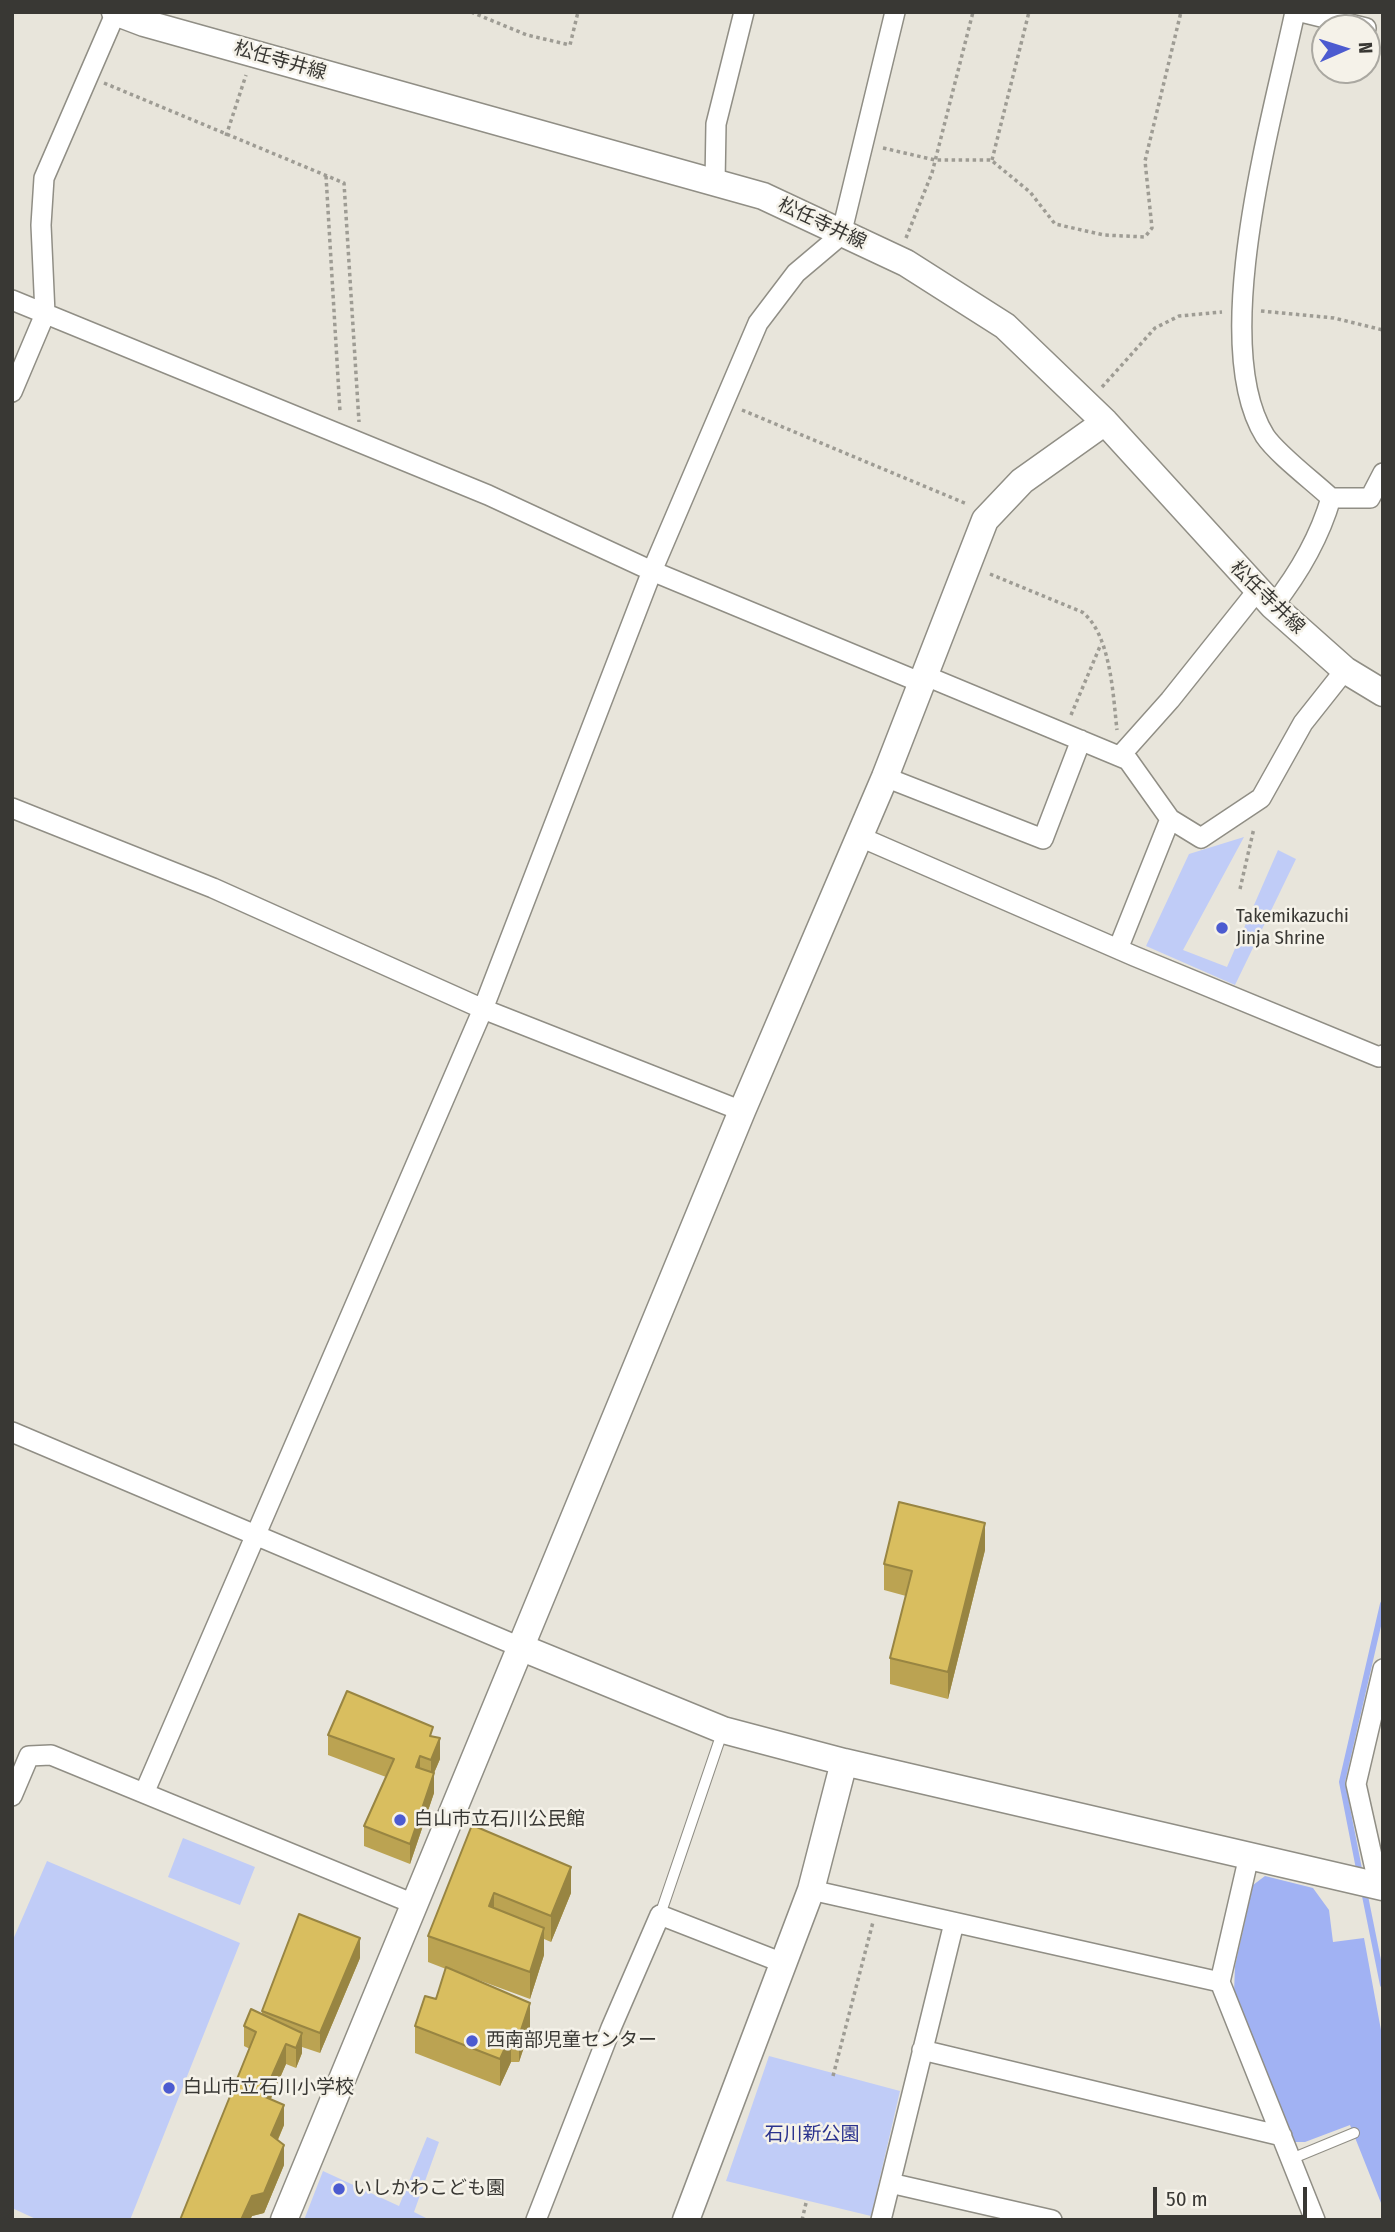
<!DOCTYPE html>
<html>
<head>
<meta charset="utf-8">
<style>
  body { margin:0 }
  #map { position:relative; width:1395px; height:2232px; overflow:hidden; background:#e8e5db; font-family:"Fira Sans Condensed",sans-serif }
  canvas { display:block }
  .frame { position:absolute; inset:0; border:14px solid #393834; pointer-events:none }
  .north { position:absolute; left:1311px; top:14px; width:70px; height:70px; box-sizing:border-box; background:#f5f2e9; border:2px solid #aaa8a1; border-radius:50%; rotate:87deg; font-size:19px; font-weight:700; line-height:28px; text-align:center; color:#393834 }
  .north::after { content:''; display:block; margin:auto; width:24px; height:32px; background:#4c5bd0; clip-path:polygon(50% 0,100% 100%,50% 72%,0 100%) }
  .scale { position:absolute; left:1153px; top:2187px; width:154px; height:32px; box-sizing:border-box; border:4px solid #393834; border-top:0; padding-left:9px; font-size:21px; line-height:24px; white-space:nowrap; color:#393834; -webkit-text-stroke:5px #f5f2e9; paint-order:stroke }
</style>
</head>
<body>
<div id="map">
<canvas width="1395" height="2232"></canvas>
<div class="frame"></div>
<div class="north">N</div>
<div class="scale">50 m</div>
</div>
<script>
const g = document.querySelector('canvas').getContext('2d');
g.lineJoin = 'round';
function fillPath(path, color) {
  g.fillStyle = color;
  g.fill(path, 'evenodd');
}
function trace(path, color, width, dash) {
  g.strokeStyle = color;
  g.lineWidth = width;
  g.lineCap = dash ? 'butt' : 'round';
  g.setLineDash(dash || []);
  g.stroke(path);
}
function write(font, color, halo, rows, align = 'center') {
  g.font = font + ' "Fira Sans Condensed","Noto Sans JP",sans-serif';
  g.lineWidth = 5;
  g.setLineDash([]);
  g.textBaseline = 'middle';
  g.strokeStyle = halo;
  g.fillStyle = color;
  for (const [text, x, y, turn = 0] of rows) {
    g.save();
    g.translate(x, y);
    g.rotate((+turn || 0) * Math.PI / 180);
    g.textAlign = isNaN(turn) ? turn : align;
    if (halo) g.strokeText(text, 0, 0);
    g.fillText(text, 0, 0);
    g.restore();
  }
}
fillPath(new Path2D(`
  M1244,837l-61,113 44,17 51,-117 18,9 -61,126 -89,-39 43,-92z
  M183,1838l72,29 -15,38 -72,-28z
  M47,1861l193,82 -110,277h-92l-26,-12v-266z
  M769,2056l131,35 -29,125 -145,-35z
  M427,2137l12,5 -25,70 16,8h-126l19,-49 76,35z`), '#c0ccf7');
fillPath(new Path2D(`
  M1265,1876l48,12 16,22 4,32 31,-4 19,103v167l-33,-83 -45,17h-10l-61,-149 1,-27 18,-81z`), '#a1b2f3');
trace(new Path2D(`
  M1360,1874l-18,-92 41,-178
  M1364,1891l19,94`), '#a1b2f3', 6);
const lane = new Path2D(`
  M660,1915l63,-185
  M1291,2159l63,-26`);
const street = new Path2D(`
  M1301,12l65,16
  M715,183l1,-59 28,-112
  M12,300l476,195 164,76 270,112
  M12,392l33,-78 -4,-89 3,-47 72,-166
  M1331,498h39l13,-25
  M1273,606c26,-33 46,-67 58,-108 -17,-16 -54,-44 -66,-62 -58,-93 8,-320 30,-424
  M926,676l202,84 42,59 31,19 60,-40 42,-75 42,-53
  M1120,756l50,-56 87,-109
  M885,777l158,62 38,-99
  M12,808l201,80 270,121 259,102
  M858,836l276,120 245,101 4,-2
  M1118,949l52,-130
  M12,1432l508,215
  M145,1791l338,-782 169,-438 106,-248 38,-50 45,-38 54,-223
  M12,1796l17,-40 22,-1 363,149
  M1249,1856l-29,126 95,238
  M1379,1887l-23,-103 27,-115
  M811,1890l409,92
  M922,2050l360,86
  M890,2183l162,37
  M536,2220l75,-192 49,-113 123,48
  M881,2220l73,-297`);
const secondary = new Path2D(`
  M115,12l29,11 619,173 143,67 99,63 100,96 168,184 72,64 38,23
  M520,1647l203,83 121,32 539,125
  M284,2220l458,-1109 143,-334 100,-257 37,-39 83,-59
  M686,2220l125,-330 33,-128`);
trace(lane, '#908e85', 12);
trace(street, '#908e85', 22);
trace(secondary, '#908e85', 29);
trace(new Path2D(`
  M471,12l56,23 43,10 8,-33
  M104,83l240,100 15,239
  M226,136l20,-61
  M883,148l52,12h56l39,32 25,32 49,11 41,2 7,-9 -7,-67 36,-149
  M992,160l37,-148
  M326,176l14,236
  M906,238l26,-65 41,-161
  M1261,311l73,7 49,12
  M1102,387l53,-59 24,-12 43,-4
  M742,410l225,94
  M990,574l92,38c29,22 31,84 35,118
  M1071,715l30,-71
  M1240,889l14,-61
  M833,2076l40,-154
  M802,2220l4,-17`), '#9e9c94', 3.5, [3.5, 3.5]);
trace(lane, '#fff', 10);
trace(street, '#fff', 19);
trace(secondary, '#fff', 26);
fillPath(new Path2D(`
  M985,1550l-37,149 -58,-15v-26l16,-62 -22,-6v-26z
  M328,1735l105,2 7,22 -6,14v20l-24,71 -46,-18v-20l22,-49 -58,-22z
  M472,1825l99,68 -20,49 -7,-3v16l-14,44 -57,-21 57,51 -11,33h-8l-11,24 -85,-33v-27l21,-27 10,-30 -18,-7v-26z
  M360,1958l-40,95 -18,-6v6l-6,15 -10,-4 -15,35 13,26 -6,15 6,25 -20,48 -12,3 -2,4h-70l70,-171 -6,-3v-20l18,-12v-3z`), '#bba352');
fillPath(new Path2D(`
  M985,1523v27l-37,149v-27z
  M440,1738v21l-9,21v-20z
  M420,1756v20l-4,-9z
  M434,1773v20l-24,71v-20z
  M571,1867v26l-20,49v-26z
  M494,1893v26l-5,-13z
  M544,1928v27l-14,44v-27z
  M360,1938v20l-40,95v-20z
  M530,2003v26l-11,33v-26z
  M302,2033v20l-6,15v-20z
  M511,2035v27l-11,24v-27z
  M286,2044v20l-23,52v-20z
  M284,2105v20l-13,30v-20z
  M284,2145v20l-20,48 -12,3 -2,4h-9l11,-24z`), '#988542');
const building = new Path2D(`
  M899,1502l86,21 -37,149 -58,-14 22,-87 -28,-7z
  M347,1691l86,36 -3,9 10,2 -9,22 -11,-4 -4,11 18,6 -24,71 -46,-18 30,-67 -66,-24z
  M472,1825l99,42 -20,49 -57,-23 -5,13 55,22 -14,44 -102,-36z
  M299,1914l61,24 -40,95 -58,-22z
  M446,1967l84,36 -11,33 -8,-1 -11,24 -85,-33 10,-30 11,3z
  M251,2009l51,24 -6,15 -10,-4 -23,52 21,9 -13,30 13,10 -20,48 -12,3 -11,24h-61l76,-188 -12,-6z`);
fillPath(building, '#d9be5f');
trace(building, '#988542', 2);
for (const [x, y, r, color] of [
  [1222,928,7,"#4c5bd0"],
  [400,1820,7,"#4c5bd0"],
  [472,2041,7,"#4c5bd0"],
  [169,2088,7,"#4c5bd0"],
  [339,2189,7,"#4c5bd0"]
]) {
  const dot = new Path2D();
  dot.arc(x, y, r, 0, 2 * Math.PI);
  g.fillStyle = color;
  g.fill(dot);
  trace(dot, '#f5f2e9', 2.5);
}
write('19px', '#393834', '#f5f2e9', [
  ["松任寺井線",280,61,16],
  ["松任寺井線",822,224,25],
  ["松任寺井線",1267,598,44]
]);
write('19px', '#393834', '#f5f2e9', [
  ["Takemikazuchi",1236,917],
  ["Jinja Shrine",1236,939],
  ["白山市立石川公民館",414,1820],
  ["西南部児童センター",486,2041],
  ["白山市立石川小学校",183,2088],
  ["いしかわこども園",353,2189]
], 'left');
write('19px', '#2b338e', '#f5f2e9', [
  ["石川新公園",812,2135]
]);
</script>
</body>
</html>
